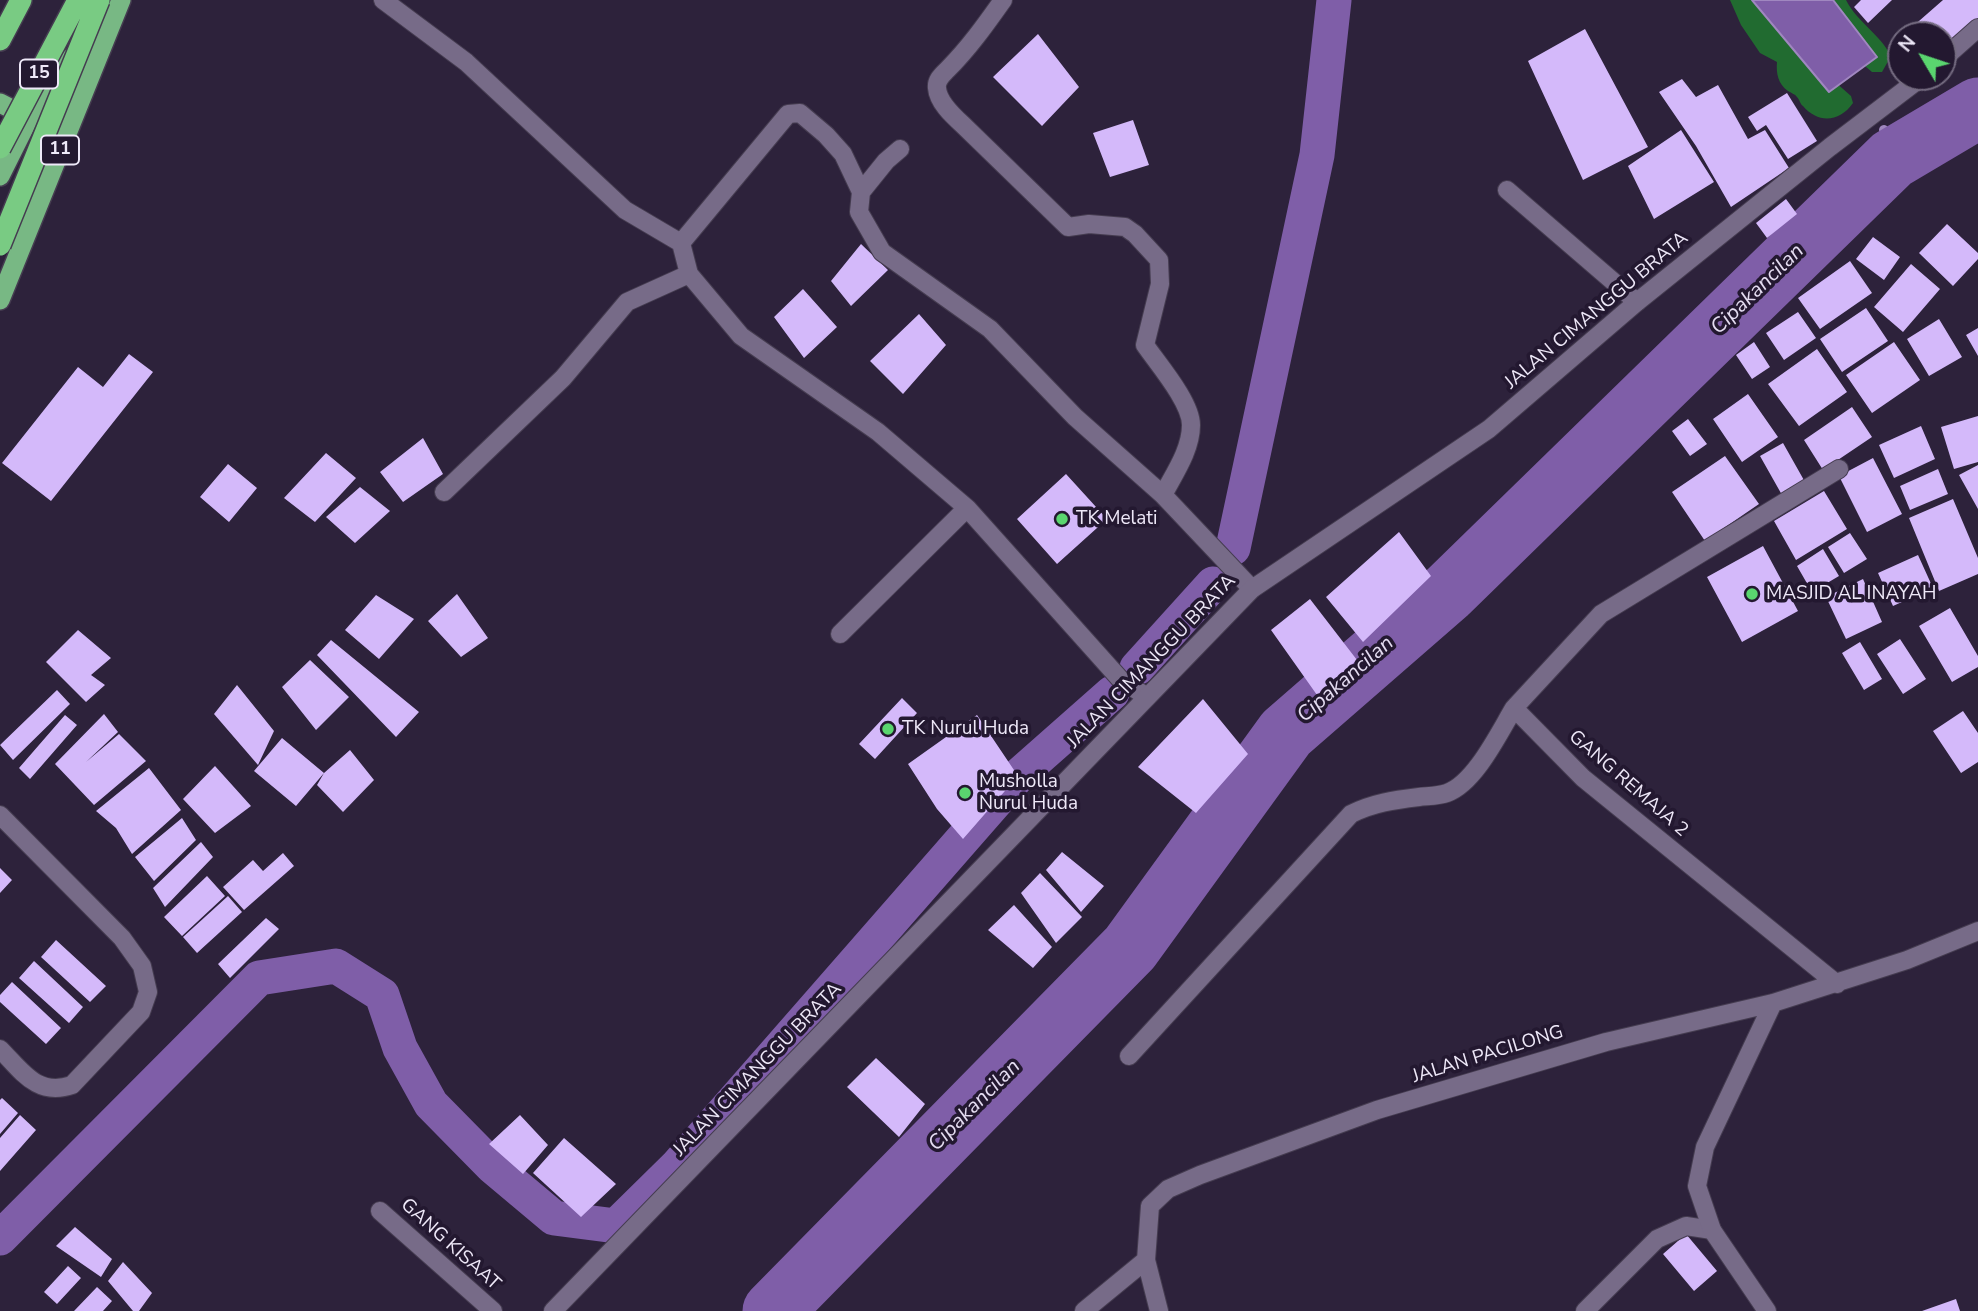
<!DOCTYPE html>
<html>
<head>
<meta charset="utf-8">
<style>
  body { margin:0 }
  #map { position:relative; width:1978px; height:1311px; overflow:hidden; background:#2d223b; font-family:"Nunito Sans",sans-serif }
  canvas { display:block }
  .north { position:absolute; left:1887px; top:21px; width:70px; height:70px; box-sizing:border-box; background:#231830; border:2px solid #746b80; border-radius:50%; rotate:309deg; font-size:19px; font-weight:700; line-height:28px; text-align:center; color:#eee8f8 }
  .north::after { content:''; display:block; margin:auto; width:24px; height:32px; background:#5ad56f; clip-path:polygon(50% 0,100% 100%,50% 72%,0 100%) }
</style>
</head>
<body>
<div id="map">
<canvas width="1978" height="1311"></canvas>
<div class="north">N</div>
</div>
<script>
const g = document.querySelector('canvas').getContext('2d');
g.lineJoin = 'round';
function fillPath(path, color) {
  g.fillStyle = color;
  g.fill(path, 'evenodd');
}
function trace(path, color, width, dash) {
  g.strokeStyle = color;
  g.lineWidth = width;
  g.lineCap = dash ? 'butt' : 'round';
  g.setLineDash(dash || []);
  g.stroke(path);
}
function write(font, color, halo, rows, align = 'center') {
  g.font = font + ' "Nunito Sans",sans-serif';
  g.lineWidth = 7;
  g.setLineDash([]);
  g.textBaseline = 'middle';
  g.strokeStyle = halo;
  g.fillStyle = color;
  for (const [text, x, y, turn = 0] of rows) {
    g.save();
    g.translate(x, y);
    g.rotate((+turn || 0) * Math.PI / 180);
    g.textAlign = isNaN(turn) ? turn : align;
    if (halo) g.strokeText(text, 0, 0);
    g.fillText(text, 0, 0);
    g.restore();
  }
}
fillPath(new Path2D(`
  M1730,0h33l71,81 17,15 2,7c-13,19 -35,21 -50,3 -3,-2 -3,-6 -6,-9 -2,-3 -6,-4 -9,-6 -10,-7 -12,-18 -11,-29l-17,-9 -19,-28z
  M1804,0h42c11,22 34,34 45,56l-9,16h-10l-13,-11z`), '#216b30');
const water = new Path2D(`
  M1752,0h81l44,57 -48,35z`);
fillPath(water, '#7f5ea8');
trace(water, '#a087c0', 2);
trace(new Path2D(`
  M1884,130l8,29`), '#a087c0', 10);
trace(new Path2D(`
  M1233,548l84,-393 17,-155
  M1137,668l76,-84
  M0,1238l259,-260 77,-12 46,29 18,53 31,56 61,62 62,52 62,8 61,-60 341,-390 94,-83`), '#7f5ea8', 35);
trace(new Path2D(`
  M773,1311l357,-363 156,-215 162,-141 444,-433 86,-51`), '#7f5ea8', 61);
fillPath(new Path2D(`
  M1861,0h31l-24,23 -14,-16z
  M1943,0h35v19l-35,31v-15h-40z
  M1585,29l63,118 -65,33 -55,-119z
  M1038,34l41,53 -37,39 -49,-49z
  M1682,79l14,18 22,-12 30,54 17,-9 24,38 -58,39 -35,-61 -37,-54z
  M1787,93l30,48 -29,18 -22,-34 -9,6 -9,-14z
  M1133,120l16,45 -39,12 -17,-44z
  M1681,130l33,52 -60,37 -26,-53z
  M1786,199l11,15 -30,24 -11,-15z
  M1947,224l31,29v6l-25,27 -34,-33z
  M1873,237l27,20 -16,23 -28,-21z
  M861,244l27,26 -37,36 -20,-25z
  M1850,261l22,32 -52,36 -22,-31z
  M1911,264l29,25 -37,43 -29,-25z
  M803,289l34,38 -33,31 -30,-41z
  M1866,308l22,33 -46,31 -22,-33z
  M1798,312l18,26 -32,22 -18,-27z
  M919,314l27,31 -43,49 -33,-33z
  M1939,319l23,38 -33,19 -22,-37z
  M1978,328v28l-12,-21z
  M1754,342l16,25 -18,12 -16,-24z
  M1894,342l26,38 -48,33 -26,-38z
  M1817,349l30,43 -48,34 -31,-42z
  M129,354l24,18 -102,129 -49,-38 76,-96 25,20z
  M1748,394l30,43 -36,25 -29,-43z
  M1852,407l20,30 -49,33 -19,-30z
  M1978,416v46l-24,7 -13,-42z
  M1688,419l19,25 -17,12 -18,-25z
  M1921,426l14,33 -41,19 -15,-33z
  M423,438l20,36 -40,28 -23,-30z
  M1783,443l22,39 -23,13 -22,-39z
  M326,453l30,25 -41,44 -31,-24z
  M1725,456l34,48 -54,37 -33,-49z
  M1873,458l29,56 -35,18 -28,-56z
  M228,464l29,24 -28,34 -29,-25z
  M1978,465v44l-19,-34z
  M1938,469l10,25 -38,16 -10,-24z
  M1066,474l41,45 -50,45 -40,-45z
  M360,487l30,24 -35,32 -29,-26z
  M1824,491l23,38 -51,31 -22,-39z
  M1953,499l25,59v16l-39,17 -30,-73z
  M1399,532l32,44 -68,66 -37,-45z
  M1850,533l17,26 -23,14 -16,-26z
  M1763,546l35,65 -56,31 -35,-65z
  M1823,549l16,27 -27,16 -15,-26z
  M1918,555l15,33 -40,18 -15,-33z
  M1863,579l19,43 -36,17 -20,-42z
  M457,594l31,44 -27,19 -33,-36z
  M376,595l38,24 -35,40 -34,-29z
  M1310,599l47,61 -40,35 -46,-65z
  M1950,608l28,48v11l-26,15 -33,-56z
  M78,630l33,28 -20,17 14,10 -19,17 -40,-40z
  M1900,639l26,40 -23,15 -26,-40z
  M331,640l88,72 -23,25 -79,-82z
  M1860,642l22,37 -18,11 -22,-37z
  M310,660l39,37 -33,33 -34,-43z
  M237,685l37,46 -16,34 -44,-51z
  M57,690l13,14 -57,56 -13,-15z
  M902,698l15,15 -42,46 -16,-15z
  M1203,699l45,55 -52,59 -58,-46z
  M1963,711l15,22v29l-17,11 -28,-42z
  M104,714l14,18 -32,30 33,-28 27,27 -52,44 -39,-41z
  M65,715l12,10 -47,54 -11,-11z
  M977,715l41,61 -55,63 -26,-30 -29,-45z
  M282,738l42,35 -28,33 -42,-35z
  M350,750l24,30 -31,32 -26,-27 7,-12z
  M215,766l36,40 -36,27 -32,-34z
  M149,768l32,42 -49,44 -16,-26 -20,-17z
  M182,818l14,22 -42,41 -19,-24z
  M201,842l12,15 -48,50 -12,-19z
  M1062,852l42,34 -23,26 -35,-42z
  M283,853l11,13 -50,44 -21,-23 30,-27 10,11z
  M0,868l12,12 -12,13z
  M1040,873l42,44 -26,26 -35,-50z
  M207,876l18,20 -43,40 -18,-19z
  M228,896l14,16 -45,41 -14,-16z
  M1014,905l38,42 -19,21 -45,-38z
  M266,918l13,11 -49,49 -12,-14z
  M56,940l50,46 -16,16 -49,-45z
  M34,961l49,46 -14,16 -50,-45z
  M12,982l49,46 -15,16 -46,-42v-7z
  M876,1058l49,46 -26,33 -52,-50z
  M2,1098l16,15 -18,21v-34z
  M20,1115l16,15 -36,41v-33z
  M520,1115l28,30 -25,29 -34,-30z
  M564,1138l52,46 -35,33 -48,-44z
  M75,1227l37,32 -11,18 -45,-31z
  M1686,1234l31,37 -23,20 -31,-37z
  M123,1262l29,31 -13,18h-6l-25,-30z
  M68,1266l13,12 -24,26 -13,-12z
  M97,1287l15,14 -9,10h-29z
  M1956,1299l4,12h-38z`), '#d4b9fa');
const service = new Path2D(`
  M1507,190l130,112
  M0,815l122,123 20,28 6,26 -7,20 -69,73c-35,12 -50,-14 -72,-36
  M1585,1311l72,-72 29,-13 26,4`);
const minor = new Path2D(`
  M383,0l83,62 159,148 56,33 8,31 52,62 137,96 89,76 153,171 27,18
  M1003,0c-17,24 -34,48 -56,70 -5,5 -11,10 -10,18 1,14 15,27 25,36l106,103 21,-3 36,3 10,7 24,26 1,24 -15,61c13,19 46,57 46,80 0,25 -17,49 -28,70l89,94
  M861,192l-2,20 23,40 108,77 85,88 88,78
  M681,243l107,-129 12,-1 26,22 17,19 18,38 25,-31 14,-12
  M444,492l119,-114 64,-76 62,-28
  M840,634l127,-126
  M1837,984l-254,-206 -69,-70 87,-94 238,-145
  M1129,1056l222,-242c22,-11 43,-14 68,-17 9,-1 20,-1 28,-4 28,-10 52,-60 67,-85
  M380,1211l113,100
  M1146,1260l13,51
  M1084,1311l62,-51 4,-54 18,-17 32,-14 177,-65 229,-68 167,-39 134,-43 71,-29
  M1767,1311l-55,-81 -15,-44 8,-39 68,-144`);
const tertiary = new Path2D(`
  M1943,59l35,-31
  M553,1311l699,-722 237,-160 148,-127 193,-155 92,-70`);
const trunk = new Path2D(`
  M0,103l29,15
  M0,176l29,-58 42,-60
  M0,300l121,-300`);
const motorway = new Path2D(`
  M0,40l21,-40`);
trace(service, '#453c50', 20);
trace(minor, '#453c50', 20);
trace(tertiary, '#453c50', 20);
trace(trunk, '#453c50', 22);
trace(motorway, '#453c50', 24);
trace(service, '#776b88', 18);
trace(minor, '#776b88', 18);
trace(tertiary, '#776b88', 18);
trace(trunk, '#78b884', 19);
trace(motorway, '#79cb83', 21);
const motorwayBridge = new Path2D(`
  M0,148l78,-148
  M0,245l99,-245`);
trace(motorwayBridge, '#453c50', 24, []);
trace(motorwayBridge, '#79cb83', 21);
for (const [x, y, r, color] of [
  [1062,519,7,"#5ad56f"],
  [1752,594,7,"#5ad56f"],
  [888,729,7,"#5ad56f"],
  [965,793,7,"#5ad56f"]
]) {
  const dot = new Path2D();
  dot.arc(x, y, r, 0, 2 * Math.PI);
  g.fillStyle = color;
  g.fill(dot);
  trace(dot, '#231830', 2.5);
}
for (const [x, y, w] of [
  [39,74,38],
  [60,150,38]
]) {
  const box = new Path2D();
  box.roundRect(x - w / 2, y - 14.5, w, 29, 5);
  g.fillStyle = '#231830';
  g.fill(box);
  trace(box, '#eee8f8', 2);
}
write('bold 18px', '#eee8f8', null, [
  ["15",39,74],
  ["11",60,150]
]);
write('19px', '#eee8f8', '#231830', [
  ["JALAN CIMANGGU BRATA",1597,311,-40],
  ["JALAN CIMANGGU BRATA",1152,662,-46],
  ["GANG REMAJA 2",1628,784,41],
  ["JALAN PACILONG",1488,1055,-17],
  ["JALAN CIMANGGU BRATA",758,1070,-46],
  ["GANG KISAAT",450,1245,42]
]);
write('19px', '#eee8f8', '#231830', [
  ["TK Melati",1076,519],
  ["MASJID AL INAYAH",1766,594],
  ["TK Nurul Huda",902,729],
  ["Musholla",979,782],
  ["Nurul Huda",979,804]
], 'left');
write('italic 21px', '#e4dcf1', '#231830', [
  ["Cipakancilan",1758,290,-44],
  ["Cipakancilan",1346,680,-41],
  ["Cipakancilan",975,1106,-45]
]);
</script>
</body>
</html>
